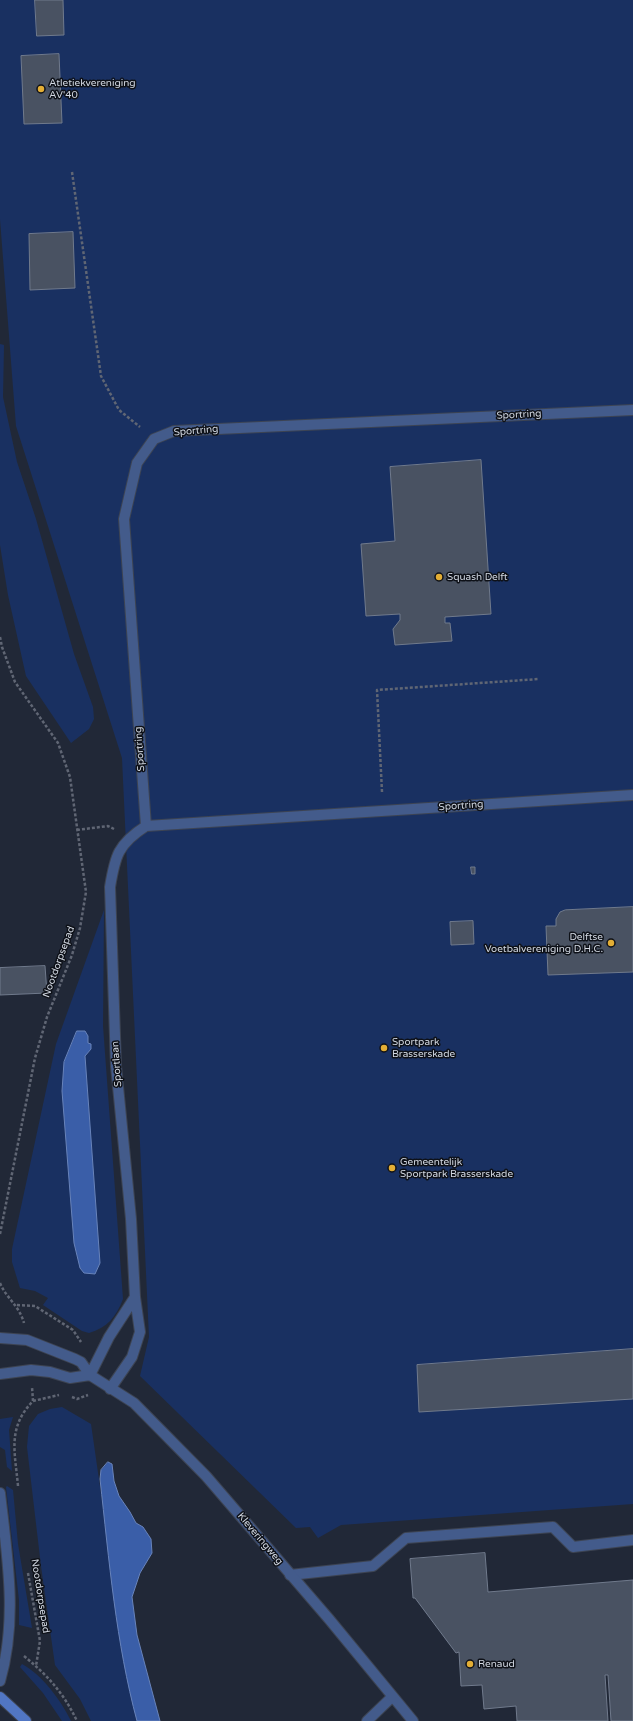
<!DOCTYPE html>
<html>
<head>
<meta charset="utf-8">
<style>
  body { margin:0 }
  canvas { display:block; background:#212837 }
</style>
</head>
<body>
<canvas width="633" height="1721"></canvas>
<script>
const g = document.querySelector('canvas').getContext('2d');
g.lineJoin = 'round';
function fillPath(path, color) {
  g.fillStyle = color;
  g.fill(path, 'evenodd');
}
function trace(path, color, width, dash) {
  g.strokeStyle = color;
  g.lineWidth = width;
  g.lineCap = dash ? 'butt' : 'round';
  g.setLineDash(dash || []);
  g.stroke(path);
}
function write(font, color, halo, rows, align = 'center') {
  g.font = font + ' "Varela Round",sans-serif';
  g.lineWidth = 3;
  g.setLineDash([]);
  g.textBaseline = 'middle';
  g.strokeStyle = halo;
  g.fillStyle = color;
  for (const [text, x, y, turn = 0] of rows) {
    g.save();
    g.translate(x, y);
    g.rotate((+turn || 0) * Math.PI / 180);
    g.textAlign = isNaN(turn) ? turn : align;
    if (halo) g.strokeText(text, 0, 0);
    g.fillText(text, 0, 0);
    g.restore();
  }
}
fillPath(new Path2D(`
  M0,0h633v1504l-292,21 -23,13 -8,-11 -14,1 -156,-152 9,-39 -27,-579 -106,-332 -16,-207z
  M0,344l4,1 -1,52 14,65 19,57 38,135 19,53 1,12 -5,10 -18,14 -45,-67 -18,-81 -8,-50z
  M104,910l-1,116 20,273c-7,18 -16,29 -34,34l-7,-2 -39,-26 5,-7 -13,-7 -15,-3 -8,-26v-13l44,-205z
  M62,1407l29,17 23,160 35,137h-58l-11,-22 -25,-34 -14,-99 -14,-119 2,-21 9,-12 12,-5z
  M13,1417l-4,13 3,41 -5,-4 -2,-17 -5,-3v-28z
  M7,1486l6,4 5,54 14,84 -13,-3v-25l-13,-113z
  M22,1664c20,11 39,36 49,57h-9l-19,-28 -23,-26z`), '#193061');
const water = new Path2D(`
  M77,1031h8l3,5v7l3,1v5l-6,7 15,207 -5,11 -11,-1 -4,-5 -6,-25 -12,-152 2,-29z
  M108,1462l4,2 2,17 5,15 11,16 6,11 7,4 8,12 1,14 -12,20 -8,24 5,38 23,86h-23c-21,-78 -28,-161 -37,-242l1,-9z`);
fillPath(water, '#3a5ea8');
trace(water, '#6883ba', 1);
const building = new Path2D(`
  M35,0h28l1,35 -27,1z
  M59,54l3,69 -38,1 -3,-68z
  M73,232l2,56 -45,2 -1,-56z
  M481,460l10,154 -46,3v6h5l2,18 -57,4 -2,-16 7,-9v-6l-34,2 -5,-72 34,-3 -5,-74z
  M471,867h4v7h-3z
  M633,907v65l-85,3 -2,-49h10v-7l4,-7 5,-2z
  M473,921l1,23 -23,1 -1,-23z
  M45,966l2,27 -47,2v-27z
  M633,1349v50l-214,13 -2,-47z
  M485,1553l3,39 145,-12v141h-22l-3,-46h-3l3,46h-91l-1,-15 -32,3 -2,-24 -21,1 -2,-34 -3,1 -41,-55h-2l-3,-39z`);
fillPath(building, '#495262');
trace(building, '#707a8c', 1);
const service = new Path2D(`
  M290,1575l83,-9 33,-28 147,-11 20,20 60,-7
  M367,1721l25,-24`);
const minor = new Path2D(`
  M146,826l-22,-307 13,-56 17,-24 20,-8 459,-21
  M0,1338l27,2 48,19 6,3 9,13 44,28 72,73 123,143 84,102
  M0,1374l31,-4 19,2 20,6 20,-3
  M90,1375l19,-38 26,-40
  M110,1389l22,-32 8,-25 -5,-35 -4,-78 -15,-153 -6,-179c5,-31 8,-43 36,-61l487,-31
  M0,1493c7,62 18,126 0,188`);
const secondary = new Path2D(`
  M0,1697l26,24`);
trace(service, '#3d4453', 12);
trace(minor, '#3d4453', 12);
trace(secondary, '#3d4453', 12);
trace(new Path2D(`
  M72,172l29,204 18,34 21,17
  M0,637l2,10 13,35 43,61 12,34 16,115 -6,36 -8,27 -25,62 -12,41 -35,176
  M382,792l-5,-102 162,-11
  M77,830l31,-4 6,3
  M0,1283c6,15 19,22 24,40
  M17,1305l18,1 38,24 8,12
  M72,1397l5,2 11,-4
  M33,1401l26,-6
  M18,1486c-3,-34 -11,-58 15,-85l-1,-14
  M28,1573l12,68 -4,25
  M24,1656c24,20 39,36 53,65`), '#606674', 2.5, [3, 2]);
trace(service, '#435b8b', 10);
trace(minor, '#435b8b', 10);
trace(secondary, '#5176c3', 10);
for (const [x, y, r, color] of [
  [41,89,4,"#e3ae35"],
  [439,577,4,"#e3ae35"],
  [611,943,4,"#e3ae35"],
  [384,1048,4,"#e3ae35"],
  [392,1168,4,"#e3ae35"],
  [470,1664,4,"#e3ae35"]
]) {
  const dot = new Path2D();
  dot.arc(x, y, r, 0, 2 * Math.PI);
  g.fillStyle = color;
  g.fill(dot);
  trace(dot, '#0e1118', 1.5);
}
write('10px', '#d3d9e3', '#0e1118', [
  ["Atletiekvereniging",49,83],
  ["AV'40",49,95],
  ["Squash Delft",447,577],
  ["Delftse",603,937,"right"],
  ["Voetbalvereniging D.H.C.",603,949,"right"],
  ["Sportpark",392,1042],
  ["Brasserskade",392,1054],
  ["Gemeentelijk",400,1162],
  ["Sportpark Brasserskade",400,1174],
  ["Renaud",478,1664]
], 'left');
write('10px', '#d3d9e3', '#0e1118', [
  ["Sportring",519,415,-3],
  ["Sportring",196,431,-5],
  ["Sportring",140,749,-94],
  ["Sportring",461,806,-4],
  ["Nootdorpsepad",59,962,-70],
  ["Sportlaan",117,1064,-94],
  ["Kleveringweg",260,1539,50],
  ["Nootdorpsepad",40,1596,81]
]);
</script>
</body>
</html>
